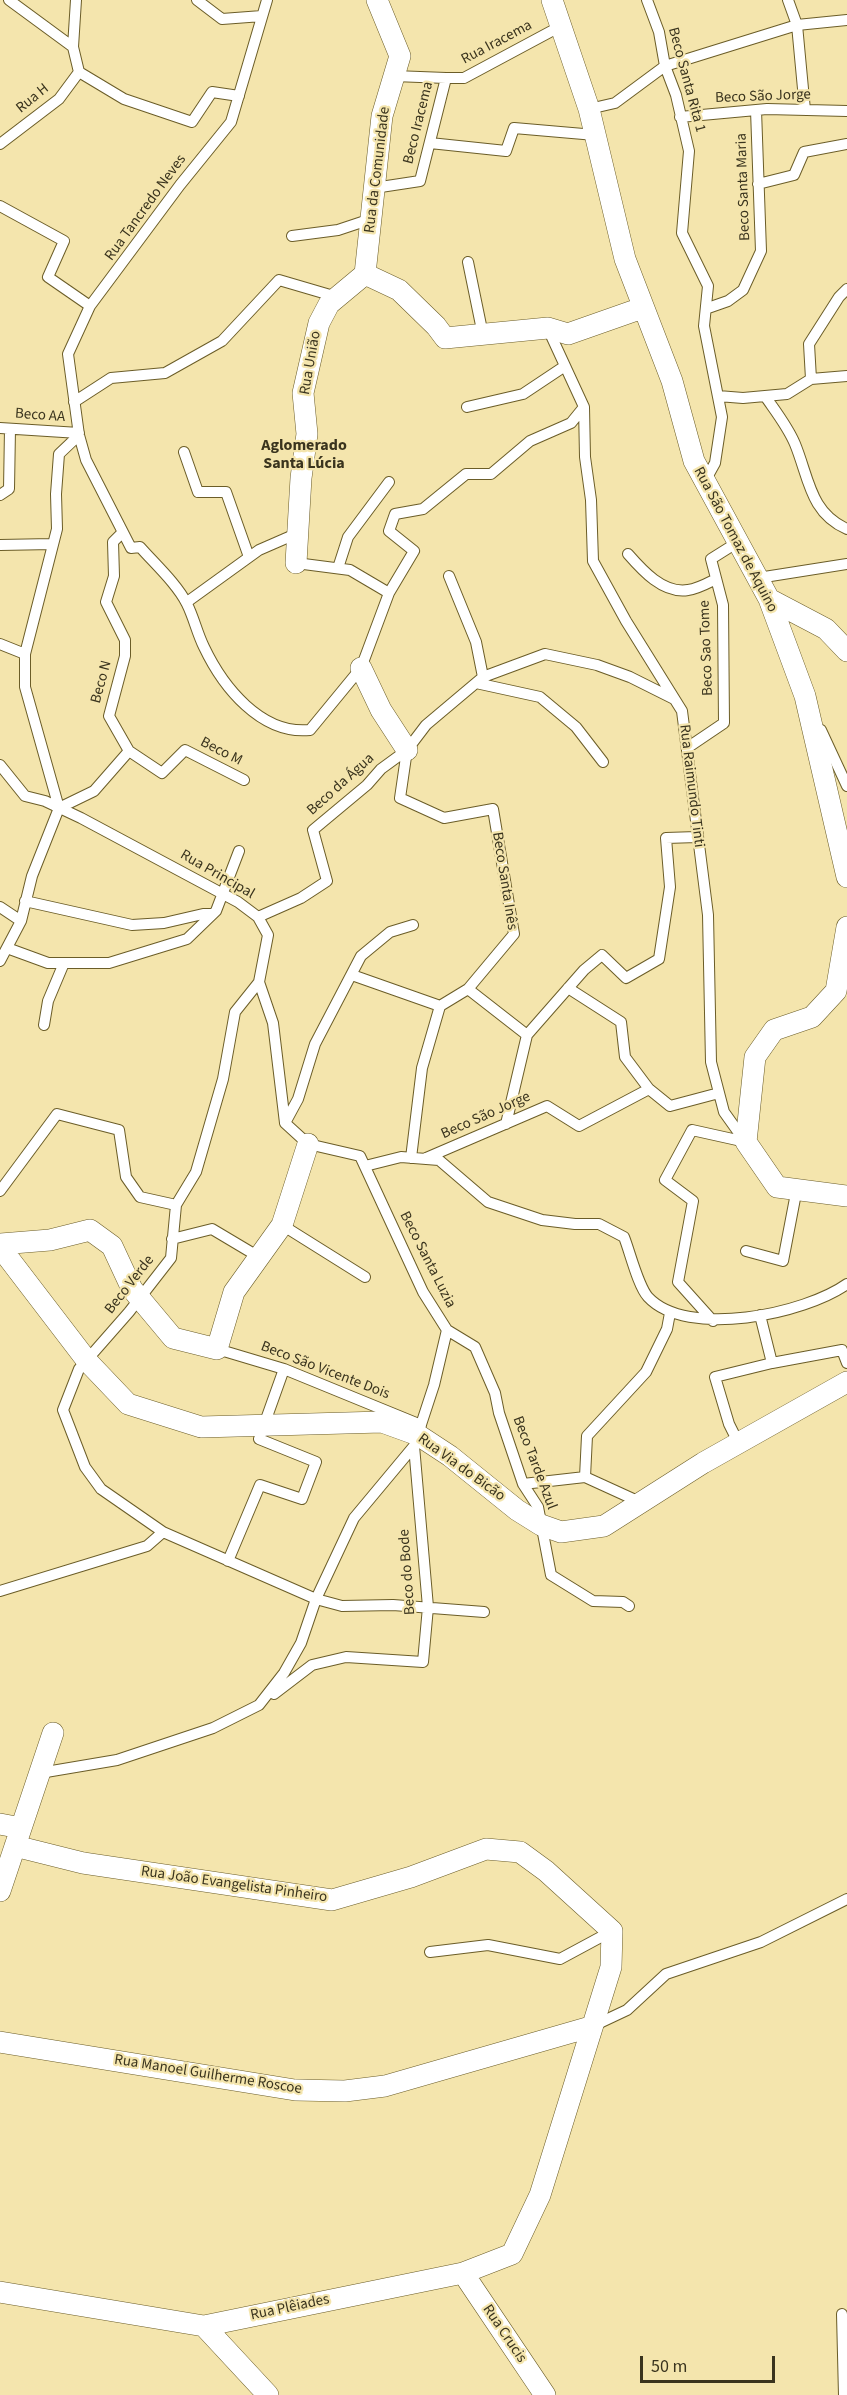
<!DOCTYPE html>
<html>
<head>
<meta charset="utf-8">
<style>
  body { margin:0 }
  #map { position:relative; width:847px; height:2395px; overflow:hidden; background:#f4e5ad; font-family:"Source Sans 3",sans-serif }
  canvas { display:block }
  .scale { position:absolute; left:640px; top:2356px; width:135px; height:27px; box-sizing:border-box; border:3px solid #3a341e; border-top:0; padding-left:8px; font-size:18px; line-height:21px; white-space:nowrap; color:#3a341e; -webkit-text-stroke:4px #f4e5ad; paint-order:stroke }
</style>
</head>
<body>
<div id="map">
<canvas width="847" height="2395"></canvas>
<div class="scale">50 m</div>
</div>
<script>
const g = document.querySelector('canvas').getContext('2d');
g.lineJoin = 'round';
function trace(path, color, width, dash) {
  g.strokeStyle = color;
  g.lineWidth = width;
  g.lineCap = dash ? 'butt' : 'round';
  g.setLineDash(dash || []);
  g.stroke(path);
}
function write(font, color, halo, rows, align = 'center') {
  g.font = font + ' "Source Sans 3",sans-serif';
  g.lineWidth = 4.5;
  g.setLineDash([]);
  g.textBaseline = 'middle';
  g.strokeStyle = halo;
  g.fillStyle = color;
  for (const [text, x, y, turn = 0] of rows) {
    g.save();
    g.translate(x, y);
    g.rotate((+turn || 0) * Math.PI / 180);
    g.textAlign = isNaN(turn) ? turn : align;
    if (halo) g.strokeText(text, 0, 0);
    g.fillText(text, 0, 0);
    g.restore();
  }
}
const service = new Path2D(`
  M9,0l64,47
  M197,0l25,19 40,-3
  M267,0l-36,122 -51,63 -90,121 -22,48 11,81 7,25 45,88 9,-1c15,17 37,37 47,57 7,14 10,29 17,43 19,40 57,88 106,83l51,-62 28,-75 -39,-23 -54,-7
  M647,0l12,32 6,34 11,29 13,56 -7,82 26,53 -4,40 18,91 -7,46 -10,18
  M788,0l9,25 8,85
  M79,72l45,27 68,23 20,-30 27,4
  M446,78h18l97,-52
  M589,109l26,-6 50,-37 132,-41 50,-5
  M680,117l87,-8 80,2
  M430,143l76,8 8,-23 81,7
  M0,144l59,-45 20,-27 -6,-25 3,-47
  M758,184l36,-9 10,-23 43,-8
  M374,188l46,-7 26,-103 -52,-2
  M0,206l64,35 -16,36 42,29
  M292,236l46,-6 33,-11
  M468,262l15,73
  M708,308l20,-7 15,-11 18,-39 -5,-141
  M548,329l36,78 1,50 6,43 2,61 33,60 56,90 26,204 3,147 13,50 20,28
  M811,379l-2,-35 30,-47 8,-8
  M718,396l25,2 44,-4 24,-15 36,-3
  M765,396c11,16 23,31 30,48 14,34 15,69 52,85
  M74,402l37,-24 54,-5 57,-32 57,-61 58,17
  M467,407l56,-13 42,-28
  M0,428l79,5
  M184,452l14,40h28l23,65
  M0,495l9,-6 1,-60
  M0,545l52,-1
  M628,554c14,16 35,40 60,36 9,-1 20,-7 28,-11
  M338,568l10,-31 41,-55
  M449,576l27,66 7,35
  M758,578l89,-14
  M389,593l25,-42 -25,-20 6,-17 28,-5 43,-35h25l39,-33 41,-18 13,-16
  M187,602l72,-52 39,-17
  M0,644l25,10
  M476,683l64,14 36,30 27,35
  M821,730l26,56
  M687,748l37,-25 -1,-118 -12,-46 27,-17
  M407,750l-7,48 44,20 49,-9 21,125 -46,55 -28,17 -18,62 -11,90
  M129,751l33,22 23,-23 59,30
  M0,765l25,31 20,5 36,17 157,84 20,15 10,18 -9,47 14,41 12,100 23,21 52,12 63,136 24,38 -13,55 -20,61 -60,72 -38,81 -15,44 -17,30 -25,32 -46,23 -96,32 -77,13
  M59,808l-34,-121v-33l32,-125 -1,-35 3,-40 20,-19
  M59,808l35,-17 35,-40 -20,-35 16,-60v-16l-19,-38 8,-26 -1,-34 9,-9
  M25,901l107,24 32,-2 39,-9h9
  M0,907l21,14 11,-45 27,-68
  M258,917l43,-19 26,-17 -14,-51 54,-45 14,-16 26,-19 19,-25 57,-48 62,-23 52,11 33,12 44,22
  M7,948l41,15h61l78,-24 29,-28 23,-60
  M0,961l21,-40
  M352,975l88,31
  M568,988l53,34 4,35 24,32
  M468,989l59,46
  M44,1025l4,-24 16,-38
  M285,1123l13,-24 17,-55 46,-88 29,-24 23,-7
  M506,1124l21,-89 57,-65 18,-15 24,23 33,-19 11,-72 -4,-49 31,-1
  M426,1158l121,-52 32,20 70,-37 21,17 49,-13
  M365,1166l36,-9 38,3 49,42 54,18 33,4h24l25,13c6,15 14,49 24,60 39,42 157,17 199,-13
  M0,1191l57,-77 62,16 7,47 14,20 36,8
  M282,1225l83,52
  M172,1239l40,-10 47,28
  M746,1251l37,10 14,-73
  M760,1315l12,48 70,-13 5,13
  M713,1321l-35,-39 15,-81 -28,-21 27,-50 54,12
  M447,1330l28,17 20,46 4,20 24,71 15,23 13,68 42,26 30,1 6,4
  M217,1349l67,20 137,56
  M739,1444l-10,-20 -14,-47 57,-14
  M585,1477l2,-41 59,-64 21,-43 3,-16
  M523,1484l62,-7 57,26
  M163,1532l-62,-43 -16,-22 -22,-57 16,-41 50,-57 42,-54 5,-53 20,-33 27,-93 12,-67 24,-30
  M228,1561l32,-76 42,14 14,-37 -57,-23 25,-70
  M0,1591l147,-45 16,-14 153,67 26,7 51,-1 91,7
  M274,1694l38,-29 34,-8 77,5 5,-55 -14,-161
  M430,1952l58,-7 72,14 52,-28
  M593,2026l34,-16 39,-36 95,-32 86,-43
  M842,2314l2,81`);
const minor = new Path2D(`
  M552,0l37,109 36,150 47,122 22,80 75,138 36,97 42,181
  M365,274l34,16 37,36 9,12 103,-10 20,6 74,-26
  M365,274l17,-158 18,-60 -23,-56
  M296,563l5,-85 6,-44 -4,-41 16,-70 10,-19 36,-30
  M769,599l57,30 21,22
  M361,668l20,42 26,40
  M847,927l-11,64 -24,26 -38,13 -19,27 -9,85 31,45 70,9
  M0,1244l50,-4 40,-10 22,16 20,43 41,49 44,11 17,-57 48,-67 26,-81
  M0,1247l88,115 40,42 73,23 181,-5 36,13 32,21 67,54 24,15 20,7 43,-6 99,-63 144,-81
  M0,1824l21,4
  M0,1891l53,-158
  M0,2042l295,48 50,1 40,-5 205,-59
  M463,2273l82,122
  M0,2292l204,34 259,-53 49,-19 28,-59 71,-228 1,-36 -66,-60 -26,-19 -34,-3 -75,28 -79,23 -249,-37 -68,-17
  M204,2326l64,69`);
trace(service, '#6b5d28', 12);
trace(minor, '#6b5d28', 22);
trace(service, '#fff', 10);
trace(minor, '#fff', 21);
write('15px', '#3a341e', '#f4e5ad', [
  ["Rua Iracema",497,43,-28],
  ["Beco Santa Rita 1",686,80,75],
  ["Beco São Jorge",763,97,-2],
  ["Rua H",33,99,-39],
  ["Beco Iracema",419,123,-76],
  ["Rua da Comunidade",378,170,-83],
  ["Beco Santa Maria",744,187,-92],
  ["Rua Tancredo Neves",146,208,-54],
  ["Rua União",311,363,-80],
  ["Beco AA",40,416,4],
  ["Rua São Tomaz de Aquino",735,540,62],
  ["Beco Sao Tome",707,648,-92],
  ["Beco N",102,682,-75],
  ["Beco M",221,752,27],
  ["Beco da Água",341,785,-42],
  ["Rua Raimundo Tinti",691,786,83],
  ["Rua Principal",217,875,30],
  ["Beco Santa Inês",504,881,81],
  ["Beco São Jorge",486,1116,-24],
  ["Beco Santa Luzia",427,1260,63],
  ["Beco Verde",130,1285,-52],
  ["Beco São Vicente Dois",325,1371,21],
  ["Beco Tarde Azul",534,1463,69],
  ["Rua Via do Bicão",461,1468,36],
  ["Beco do Bode",408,1572,-94],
  ["Rua João Evangelista Pinheiro",234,1885,8],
  ["Rua Manoel Guilherme Roscoe",208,2075,9],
  ["Rua Plêiades",290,2308,-12],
  ["Rua Crucis",504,2334,56]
]);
write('bold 16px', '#3a341e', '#f4e5ad', [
  ["Aglomerado",304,446],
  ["Santa Lúcia",304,464]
]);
</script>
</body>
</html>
